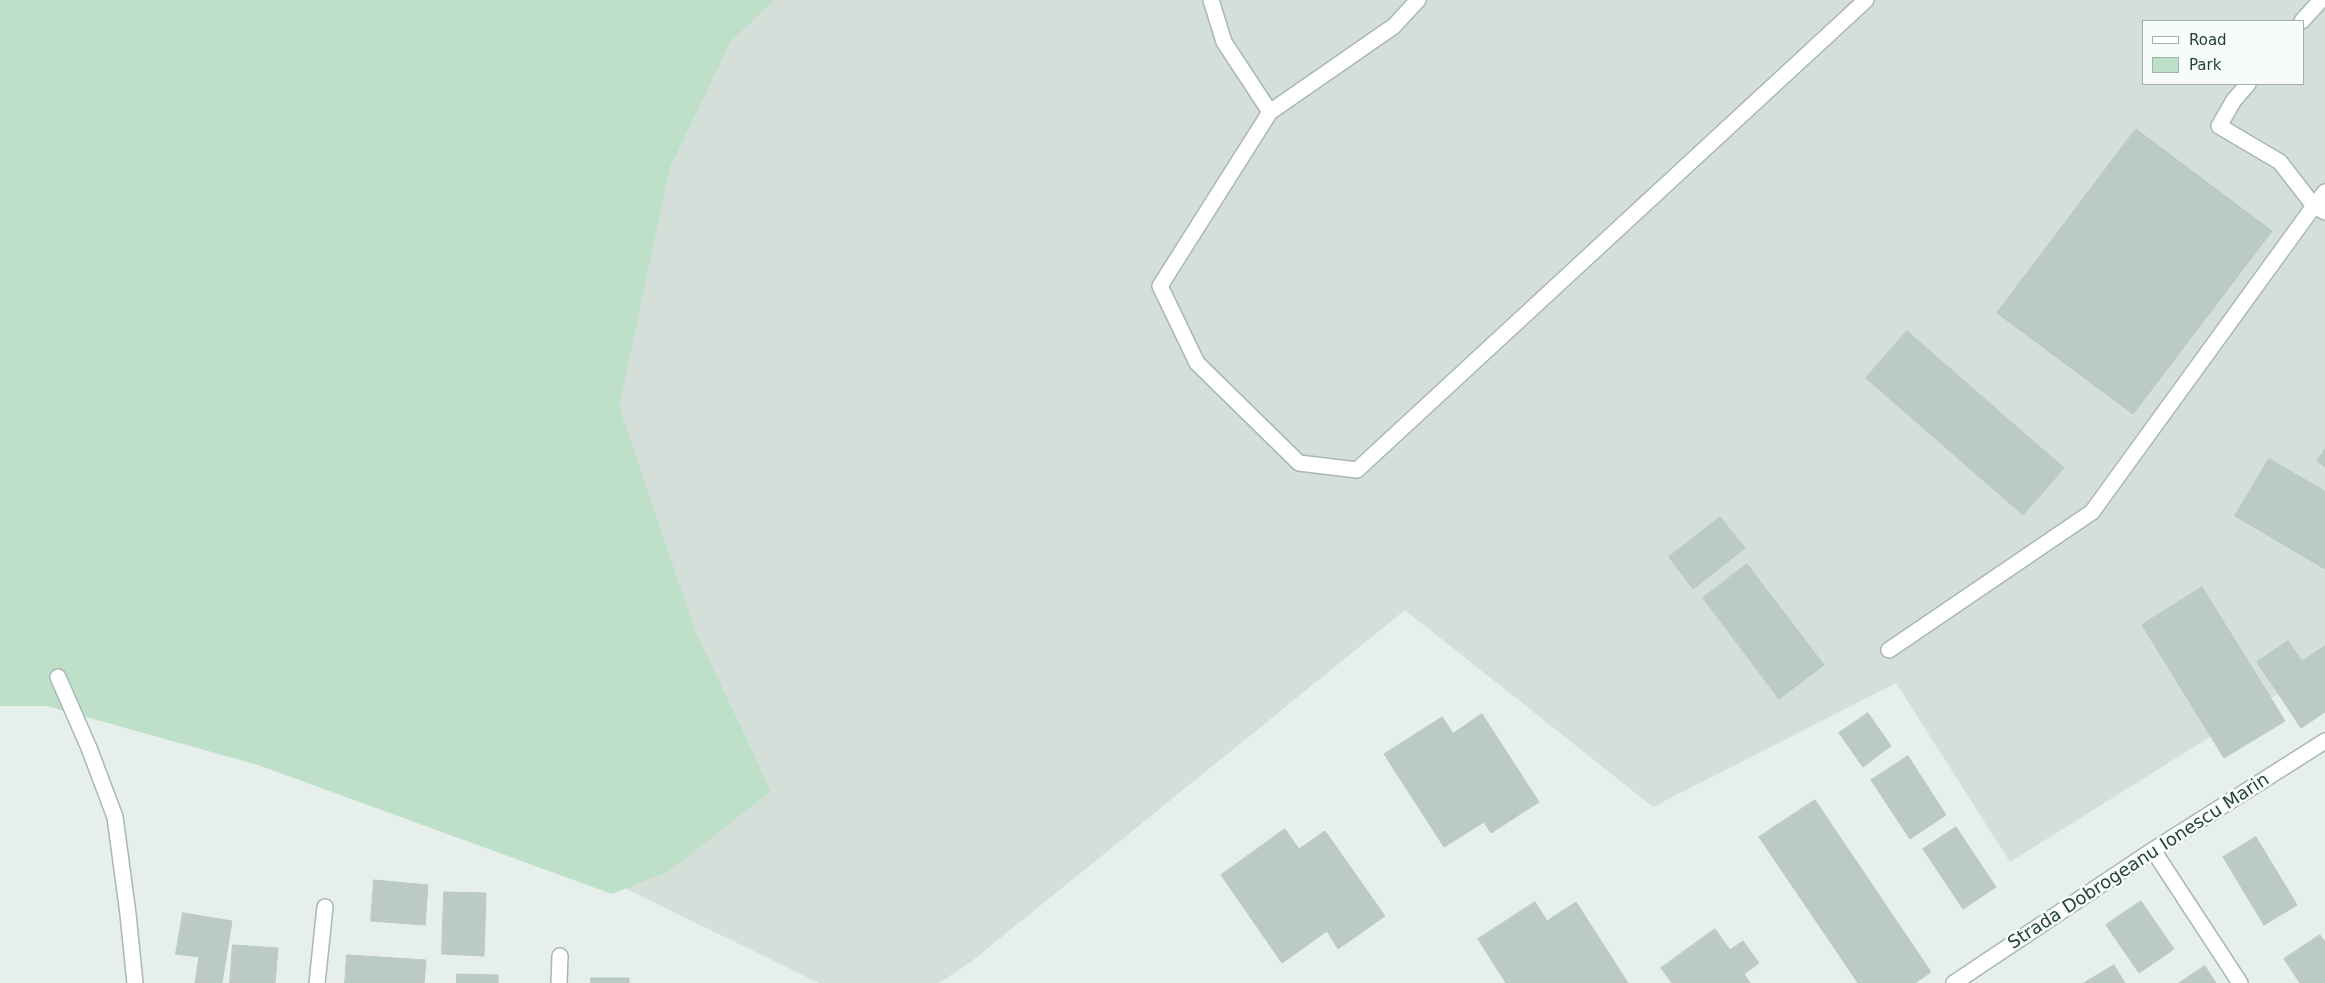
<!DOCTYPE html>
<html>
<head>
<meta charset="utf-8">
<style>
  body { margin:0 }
  #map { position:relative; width:2325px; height:983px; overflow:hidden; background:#e6efeb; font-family:"DejaVu Sans",sans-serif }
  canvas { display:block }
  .legend { position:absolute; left:2142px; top:20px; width:162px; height:65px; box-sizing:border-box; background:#f7fbf9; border:1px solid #a3b1ad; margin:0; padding:6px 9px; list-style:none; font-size:15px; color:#24423a }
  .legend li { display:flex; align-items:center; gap:10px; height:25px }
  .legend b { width:25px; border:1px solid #a3b1ad }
</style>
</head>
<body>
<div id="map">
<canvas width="2325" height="983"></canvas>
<ul class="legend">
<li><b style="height:6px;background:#fff"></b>Road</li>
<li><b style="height:14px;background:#bfe0c8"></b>Park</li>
</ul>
</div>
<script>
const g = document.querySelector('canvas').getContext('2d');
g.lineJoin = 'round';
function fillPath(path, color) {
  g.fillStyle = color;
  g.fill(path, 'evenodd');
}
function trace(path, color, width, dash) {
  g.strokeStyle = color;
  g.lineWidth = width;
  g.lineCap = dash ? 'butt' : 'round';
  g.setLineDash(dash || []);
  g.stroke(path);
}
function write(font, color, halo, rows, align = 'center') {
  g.font = font + ' "DejaVu Sans",sans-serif';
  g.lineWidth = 5;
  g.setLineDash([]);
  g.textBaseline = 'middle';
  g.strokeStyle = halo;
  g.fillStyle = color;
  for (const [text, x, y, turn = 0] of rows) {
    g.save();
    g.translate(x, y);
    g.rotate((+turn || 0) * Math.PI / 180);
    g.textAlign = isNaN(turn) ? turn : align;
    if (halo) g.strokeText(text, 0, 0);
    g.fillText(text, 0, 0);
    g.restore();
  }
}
fillPath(new Path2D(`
  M654,0h1671v665l-315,197 -114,-179 -243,124 -248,-197 -433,351 -33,22h-120l-213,-104 -506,-351zM2144,21h160v63h-160z`), '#d4dfda');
fillPath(new Path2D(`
  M0,0h774l-43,41 -61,126 -51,240 76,223 76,161 -102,80 -57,23 -354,-129 -211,-59h-47z`), '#bfe0c8');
const building = new Path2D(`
  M2136,129l136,102 -139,183 -136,-101z
  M1907,331l157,137 -41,47 -157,-137z
  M2325,449v18l-8,-6z
  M2269,459l56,32v78l-90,-53z
  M1720,517l25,31 -52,41 -24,-32z
  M1747,564l77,101 -45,34 -76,-101z
  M2202,587l83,134 -61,37 -82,-133z
  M2288,641l14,20 23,-15v66l-24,16 -44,-66z
  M1868,713l23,33 -28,21 -24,-34z
  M1482,714l57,88 -48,31 -7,-11 -40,25 -60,-93 58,-37 11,16z
  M1908,756l38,59 -36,24 -39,-59z
  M1815,800l116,172 -16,11h-57l-99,-146z
  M1956,827l40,60 -33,22 -40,-60z
  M1285,829l14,20 26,-18 60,85 -47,33 -11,-18 -45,32 -61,-88z
  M2256,837l41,68 -33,20 -41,-68z
  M374,880l54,5 -3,40 -54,-4z
  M444,892l42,1 -2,63 -42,-2z
  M2141,901l33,48 -35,24 -33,-48z
  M1535,902l12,19 29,-19 52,81h-122l-28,-44z
  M183,913l49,8 -10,62h-27l4,-26 -23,-3z
  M1715,929l15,21 13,-9 16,22 -15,11 6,9h-78l-11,-15z
  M2320,935l5,7v41h-25l-16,-24z
  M233,945l45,3 -3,35h-45z
  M347,955l79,5 -2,23h-79z
  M2114,965l11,18h-41z
  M2205,966l11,17h-37z
  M457,974l41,1v8h-41z
  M591,978h38v5h-38z`);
fillPath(building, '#bbcac4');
trace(building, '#b8c9c2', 1);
const lane = new Path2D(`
  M1211,0l13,42 46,70 -110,174 37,77 102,100 58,7 509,-470
  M2302,21l19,-21
  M1270,112l124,-86 24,-26
  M2325,192l-11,14 11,6
  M1889,650l203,-138 222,-306 -34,-44 -61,-36 15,-26 14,-16
  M2153,850l87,133`);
const street = new Path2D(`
  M58,677l31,71 26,69 13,97 7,69
  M317,983l8,-76
  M559,983l1,-27
  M1954,983l199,-133 172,-109`);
trace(lane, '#a8b8b2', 18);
trace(street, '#a8b8b2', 18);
trace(lane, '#fff', 15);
trace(street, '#fff', 15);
write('18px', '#24423a', '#f7fbf9', [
  ["Strada Dobrogeanu Ionescu Marin",2139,862,-33]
]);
</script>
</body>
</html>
